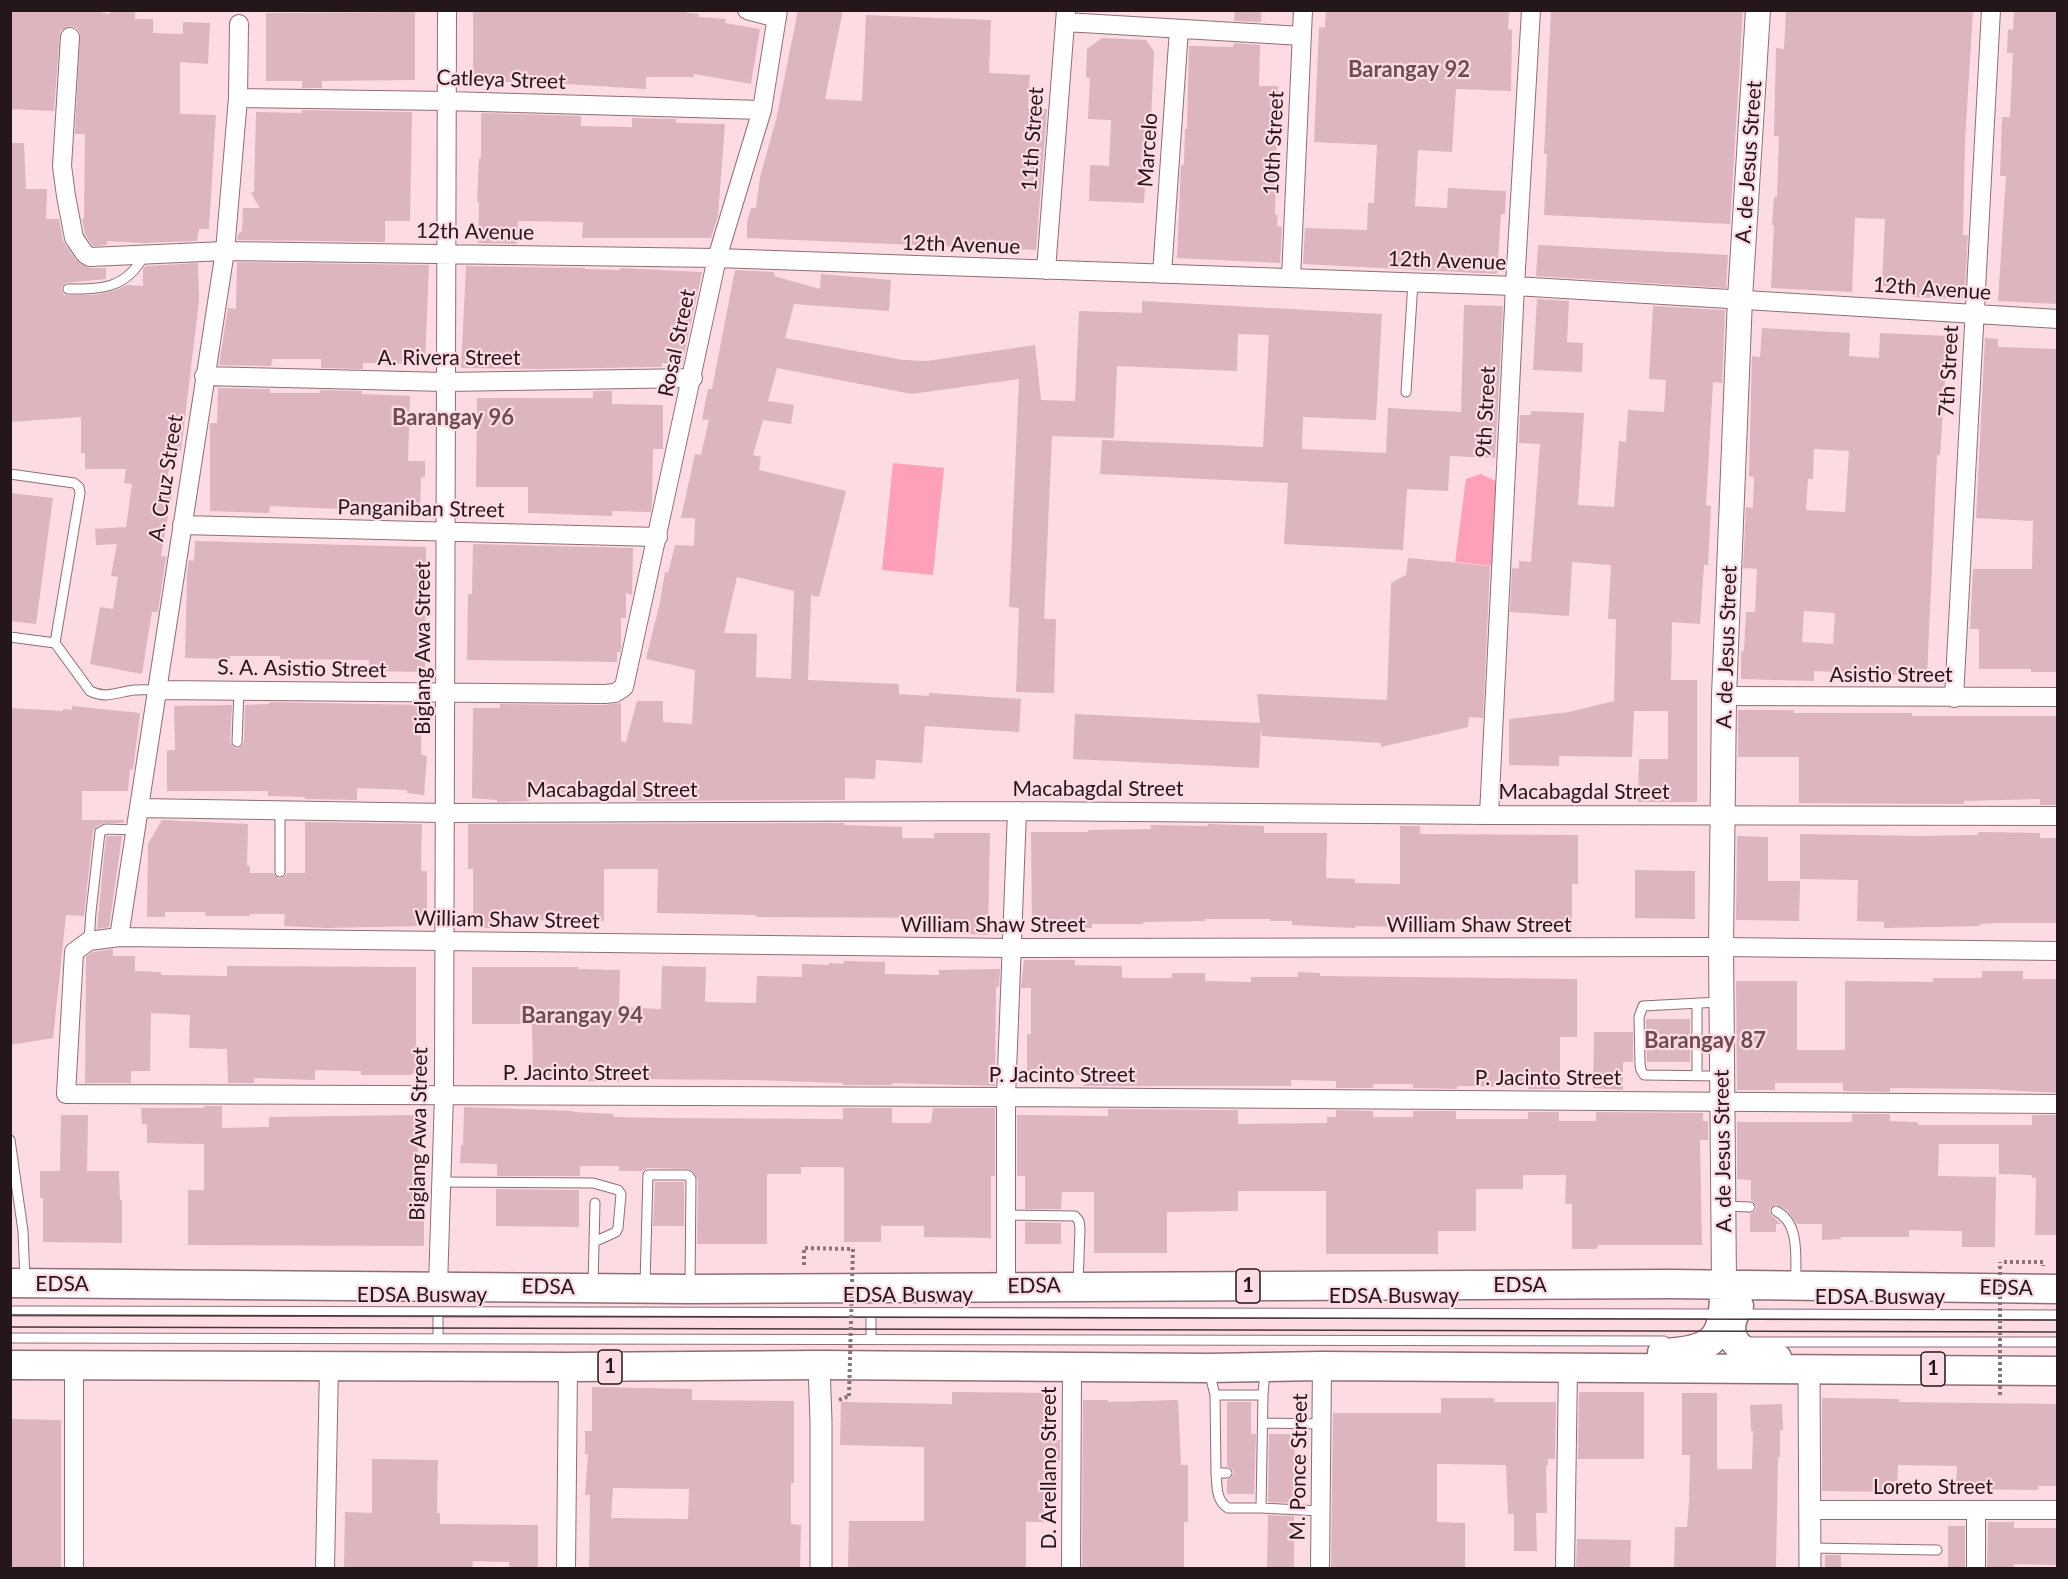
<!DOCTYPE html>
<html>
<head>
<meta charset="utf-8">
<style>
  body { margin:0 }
  #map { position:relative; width:2068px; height:1579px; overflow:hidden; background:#fcdbe2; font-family:Lato,sans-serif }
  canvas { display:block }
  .frame { position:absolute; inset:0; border:12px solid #24161a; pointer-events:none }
</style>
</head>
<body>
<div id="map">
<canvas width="2068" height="1579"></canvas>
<div class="frame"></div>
</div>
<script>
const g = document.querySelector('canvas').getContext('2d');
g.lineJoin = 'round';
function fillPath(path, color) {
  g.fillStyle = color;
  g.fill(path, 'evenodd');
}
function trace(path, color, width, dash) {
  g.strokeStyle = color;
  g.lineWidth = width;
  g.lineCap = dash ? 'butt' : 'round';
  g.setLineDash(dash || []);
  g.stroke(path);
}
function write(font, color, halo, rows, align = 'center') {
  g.font = font + ' Lato,sans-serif';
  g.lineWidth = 4.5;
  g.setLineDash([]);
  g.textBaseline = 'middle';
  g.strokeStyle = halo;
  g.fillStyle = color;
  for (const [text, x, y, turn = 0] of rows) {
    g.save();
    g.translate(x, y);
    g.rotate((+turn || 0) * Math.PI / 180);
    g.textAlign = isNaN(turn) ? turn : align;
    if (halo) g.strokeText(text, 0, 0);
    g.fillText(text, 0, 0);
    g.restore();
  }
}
fillPath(new Path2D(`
  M893,463l51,5 -11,107 -51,-5z
  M1481,474l17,8 -3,84 -40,-4 11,-83z`), '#ffa0b9');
fillPath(new Path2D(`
  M10,10h78l22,4v-4h25v9h18v14l30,1v-12l27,1 -2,41 -28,-2v52l36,1 -7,114h-10l-2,12 -54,2 -36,-2v4l-14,1 -8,-12 -3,-15h2l1,-85h-10l5,-101 -3,-5 -7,-2 -10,5 -6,80 -44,-2z
  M473,10h194l32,4 -1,3 28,2 -1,4 35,6 -9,55 -57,-10v3h-48v12l-111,-7h-62z
  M798,10h45l-18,89 37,2 4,-86 125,5 -2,53 41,2 -2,33 19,1 -11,141 -289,-12v-16l4,-14h5l4,-31 16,-57z
  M1235,10h26v12l-27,-1z
  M1326,10h183l-1,19 4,1 -1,61 -55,-2 -4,63 -34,-2 -3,56 32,2 1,-20 58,3 -1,23h-4l-4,60 -194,-10 2,-36 62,2 1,-27h6l3,-58 -63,-3 5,-115 6,1z
  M1551,10h192l-13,214 -186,-9 3,-61h-3z
  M1786,10h187l-8,131 -2,94h5l-4,64 -51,-2v-9l-31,-2 3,-67 -30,-1 -3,74 -81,-4 3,-63h-2l2,-28h3l2,-61h-5l2,-88 8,1z
  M2014,10h44v294l-60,-3 8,-125h-6l2,-59h8l3,-64h-6l1,-24 5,1z
  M415,12v68l-93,1v7h-20v-7h-36v-68z
  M1102,38l44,2 8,11 -3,71h-2l-5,81 -55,-2 1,-36 19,1 2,-46 -23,-1 2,-41 -4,-1 1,-28z
  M1234,43l26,2 -1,41h19l-3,129h3l-1,11 5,1 -2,36 -103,-5 4,-93h3l1,-36h2l2,-83 44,1z
  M302,110l110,2 -2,109h-25v21l-148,-2 1,-6 4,-3 1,-23h17l-9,-15 3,-2 2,-79 46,1z
  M481,113l100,3v10l51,1v-9l44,1v4l49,1 -7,92 -7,22h-129l1,-16 -65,-1 -1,23 -39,-1 1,-41h-2l2,-44h2z
  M10,143h14l2,46h21l-1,30h13l4,22 13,19 14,8h16v11l-41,4 -4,5 3,7h29l21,-4 13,-6 16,1v-17l3,-3 52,-3 1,38 -18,150 -9,-1 -7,42 7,1 -11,63 5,1 -8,55h-6l-10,62 -52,-10 10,-57 13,2 5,-32 -7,-1 6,-32 -21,1 -1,-16 31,-2 6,-43 -8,-1 2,-14h-41v-16h-4v-36l-71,5z
  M1538,245l190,10 -2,33 -190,-12z
  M237,262l192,3 -4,99 -62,-1v6l-42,-1v-9h-49l-1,7 -52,-1 9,-57 8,1z
  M466,266l119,2v1l35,1v-2l82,4 -20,92 -20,-1v4h-7l-111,2 -83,-1z
  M735,270l39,2v4l46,13 1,-15 70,6 -2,31 -95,-7 -9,34 118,22 24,1 108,-16 6,55 34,1 4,-90 63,2v-12l240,13 -6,106 -73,-3 -1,32 84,4 2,-45 73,4 3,-107 39,1 -8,152 -45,-2 -2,35 -41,-2 -4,61 -119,-6 4,-61 -188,-9 2,-34 161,7 6,-112 -31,-1 -1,37 -120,-5 -3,72 -62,-2 -8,183h12l-2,74 -38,-1 3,-84 -10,-1 10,-228 -107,15 -135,-26 -9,33 26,4 -3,19 -28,-4 -10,35 8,2 -2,13 87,21 -27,106 -8,-2 -3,85 91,4v10l30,2v-3l92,6 -2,33 -94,-6 -3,37 -46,-3 -1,19 -30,-1v22l-209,1v-9l-107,1v8l-32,1v-2l-25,-2 1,-90h27v-4l104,1 17,-2v38l5,1 11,-41h26v21l29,2 3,-54 -49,-11 14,-57 5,-30 3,1 7,-28 19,1 1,-28h-14l14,-64 6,1 8,-35 -7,-1 6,-30h4zM737,577l57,14 -3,88 -35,-2 1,-43 -33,-1z
  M1537,299l32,2 -2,41 16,1 -1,29 -49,-2z
  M1653,306l72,4 -3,73 -9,-1 -7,123 5,1 -3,59h-4l-4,59 -28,-2 -1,58h26v122h-59l1,-43h29v-48h-34l-2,46 -73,-1v10l-50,-1v-46l60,-7 45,-11 2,-82h-8l3,-54 -39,-3 -3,54 -59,-4 2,-44 7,1v-8l12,1 9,-118 -21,-1 1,-28h11v-4l53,2 -6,92 36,2 5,-66 7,1 2,-32 36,2 2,-32 -17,-1z
  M1762,328l88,5 -1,23 30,2 1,-25 68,3 -8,119h-3l-10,221 -113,-5v10l-73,-2v-28h3l2,-39h9l2,-43 -14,-1 3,-61 7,1 1,-31 -5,-1 3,-120 8,1zM1814,449l35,2 -4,61 -39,-2 2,-31h5zM1804,611l31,2 -2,31 -31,-2z
  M1985,338l13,1v8l60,2v323h-27v-3h-52v-40h-9l3,-60h59l1,-48 -57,-3z
  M218,388l52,1v4h50v-3l42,1v3l48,2 -2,65h17v16h-4l-1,34h-32v3l-24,-2v-2l-94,-4 -1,7 -59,-2v-88h7z
  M593,391h19v13l51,1v44h-10l-1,54 -1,9 -39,-1v5l-84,-3v-26h-52l1,-89h116z
  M10,493l43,5 -17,126 -26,-3z
  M195,541l231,6 -1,125 -56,-1v-11l-89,-1v-3h-50v3l-45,-1 2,-85 2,-13 5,1z
  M473,544l160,4 -1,47 -6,-2v25h-5v29l-1,5h-3v10l-150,-2 1,-66h4z
  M1408,558l82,8 -7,152 -14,-1 -1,10 -87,20v-4l-119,-7 -1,-8 -2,40 -186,-9 2,-45 185,9 -3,-29 130,6 4,-117 15,-8z
  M269,702l153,3 -1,50 6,1 -3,39 -17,-2v-3l-50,-2v12l-52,-1v-2l-37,-1v-5h-101v-41h8l-1,-44 58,-1 -2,37 3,5 4,2 5,-3 2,-4 1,-37 24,-1z
  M72,706l68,7 -7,57 -3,-1 -2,22h-46v29h42v3h-20l-7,3 -4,5 -9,85 -18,-1 -13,123 -43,7v-337l53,3v-2l9,1z
  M1738,710h56v3h118v3h146v89h-18v-6l-76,2v3l-165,-1v-46h-61z
  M162,820l86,4 -1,42h3v7h23l6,6 5,-2 3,-4h18v-51l117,2 -1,47h6v45h-7v10l-95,2 -41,-2 1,-12h-35v2h-45v-4h-40v5h-18l1,-73z
  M844,823v2l58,2v11h32v-5h56l-2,102 -48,-2 1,-15 -185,-1v-2l-99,-2 1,-44h-54v52l-101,-1v8h-30v-59h-5v-45z
  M1208,824l56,2v7h63l-1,45 29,1v4l45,1v-58h20v8l158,1v49h-6v43h-54l1,-8h-63v9l-101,-2v2l-63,-3v-4h-22v-2h-65v2l-62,1v2h-51v4l-60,-1 -1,-95h57l1,-2 62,-1v-4l57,1z
  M1978,832l62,1v5h18v85h-61l-17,1v2l-96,2v-6l-27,-1 1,-41 -58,-1v-45l120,2 58,-1z
  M106,836h16l-13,91 -12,2z
  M1737,836l31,1v44h32l-1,40 -63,-1z
  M1635,870l60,1v48l-60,-1z
  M113,949v7h22v15l26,1v3l66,1v-10l189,1v103l-5,5h-50v-4l-46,-1v10l-61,-2v5h-26l-1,-34 -38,-1 1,-33 -39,-2 -1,58h-19v12h-46l1,-126 7,-5z
  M1024,960h51v5l47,1v12h50v-5h33v8l46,1v-5h47v-5l22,1v3l257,3v58h-17v52h-32v-2l-71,-1v3l-44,-1v-4h-40v4h-37v-7l-45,-1v6h-207v-11h-57v-41h4v-46h-10z
  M844,961l41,1v12l54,1v-5l61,-1 -1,18h-3l-1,99 -103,-3v2h-49v-2l-88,-3 -136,-1v3l-42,-1v-5h-44l-1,-52h-60v-57h106v2l42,1 -1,37 42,2 1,-43 44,1 -1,35 51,1 1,-27 45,1v-13l27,1v-2l14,1z
  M1982,971h41v8h35v114l-72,-4 -96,-1v4l-47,-1v-8h-68v7h-38l-1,-109h61v69h48v-69l88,1v-4h49z
  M1646,1019h44v43h-43z
  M1594,1032h39v30h-10v28l-30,-2z
  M204,1106h18v22l47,-1v-10l149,-2v60h6v71l-236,-1v-55h16v-46l-57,-1v-19h-5l-1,-16h63z
  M464,1107l109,4v1l41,2 -1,3 49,1 181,1v-11h49v15h39l2,-15h62v68h-4v62l-67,-1v-11h-43v16h-37v-73l-2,-2h-41v7h-34v70h-70l1,-65 -7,-10 -43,-1 -6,3h-23v-5h-39v10h-83v-12l-37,-1 1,-18h2z
  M1108,1109l130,1v14l89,-1v-6h9v-7l37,1v6h40v-6h43v8h72v-7h31v9h37v-9l107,1v8h5v19h-8l2,105h-104l-1,4h-25v-45h-7l1,-29h-43v14h-47v42h-38v23h-112v-63h-88v20l-71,1v41h-73v-61h-32l-1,17h-36v-33h-8v-61l91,1z
  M1852,1114h38v7l28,1v3h114v-10h26v120h-23l1,-57h-4v-3l-33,-1v-30h-60l-1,32 58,1 -1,70h-33v-16l-53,-1v7h-68v2l-19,1v-16h-25l-9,-13 -12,-7 -5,3 -2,4 3,5 9,8h-5v8h-26v-18l5,-3 2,-4 -3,-5 -3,-2v-20l-14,-1v-57h115z
  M61,1115h27l-1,56h32l1,29h2v43l-79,-1v-44h-3v-27h20z
  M655,1182h29v44h-31z
  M496,1189l83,1v37l-83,-1z
  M1025,1222l36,1v21h-36z
  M592,1387l100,2v11l102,1v82h-3v41l10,1 -1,44h-211l1,-74h-5l3,-41h-3v-23h7zM613,1488l76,1 -1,30 -77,-1z
  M952,1392l101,1 -1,47h8v21h-12v45h-4v16h-18v47h-178l1,-48h75v-74l-84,-2 1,-43 111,2z
  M1579,1392h65v67h-66z
  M1682,1393h35v76h35l1,-38h-2l-1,-26 32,-1 1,26h-3v27h-2l-2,112h-102l1,-42h12l2,-25 1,-47h-8z
  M1441,1398h53v4h62l-1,57h-7v6h-2l1,48h-11l1,38h-23v-37h-6l-2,-49 -69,-1v58l28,1v46h-134l2,-156h108z
  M1822,1398l77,1v3l159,2v82h-20v4l-82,-1 1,-23 -59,-1 -1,27 -75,-1z
  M1083,1400h25v2l70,-2 3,65h7v57h-4v47h-102z
  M1227,1402h24v32h5l-2,60h-27v-14l5,-3 2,-5 -3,-4 -4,-2z
  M10,1419l51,1v149h-51z
  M1269,1434h26l-1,69 -26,-1z
  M372,1459l66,1 -1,53h3v11l98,1v44h-29v-7l-36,-1 -1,8h-128l1,-57 27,1z
  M1268,1515l26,1v53h-27z
  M1988,1522h26v6h44v37l-44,-1v5h-27z
  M1948,1526h17v43h-17z
  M1577,1539l54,1 -1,29h-54z
  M1825,1555h16v14h-16z`), '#dcb5be');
const service = new Path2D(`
  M68,289c35,0 58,0 77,-35
  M1406,392l7,-110
  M10,474l64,9 5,4 1,6 -25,150 35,48c14,7 23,3 38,0 9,-2 19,-1 29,-1
  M10,637l45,6
  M237,742l2,-52
  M280,810v62
  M89,941l2,-29 9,-80 6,-3 29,1
  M1719,1002l-76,4 -4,11 1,47 1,6 3,5 76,1
  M1697,1003v72
  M10,1140l13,91 2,50
  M441,1182l152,1 25,7 3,4 -3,34 -2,4 -22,10
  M1724,1206l26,1
  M1776,1211c25,12 19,49 20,72
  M1007,1215l68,1 4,5 1,8 -2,55
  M645,1284l3,-109h40l3,4 -1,107
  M593,1285l2,-82
  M10,1311l1709,3
  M438,1313v26
  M871,1313v26
  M1739,1314l319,1
  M10,1338l1654,3
  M1750,1342h308
  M1265,1370l-2,25 -2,113 60,3
  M1209,1371l6,24 1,78h11
  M1215,1395h48
  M1263,1423l59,1
  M1216,1473c1,13 0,28 12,35h33
  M1810,1548l127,2`);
const minor = new Path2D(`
  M747,10l30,8
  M1065,22l237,14
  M70,37l-8,129 4,30 8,42 11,16 5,3 135,-6 492,7 798,28 543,33
  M238,98l209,3 315,9
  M1046,270l20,-260
  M1162,274l17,-245
  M1291,278l12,-268
  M204,376l242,6 247,-4
  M182,525l476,12
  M157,690l447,4 11,-1 9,-6 93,-429 45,-148 16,-100
  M1724,696l334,1
  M1954,698l37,-688
  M139,808l306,5 572,-2 472,4 569,1
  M1489,815l26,-529 16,-276
  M119,937l106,-686 13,-153 1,-74
  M2058,951l-337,-4 -710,1 -892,-11 -30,4 -15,11 -8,142 940,3 1052,7
  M438,1286l6,-191 3,-1085
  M1006,1287v-190l11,-286
  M74,1366v202
  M1809,1510h249
  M325,1568l4,-202
  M566,1568l2,-201
  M1071,1568l1,-201
  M1320,1568l2,-202
  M1565,1568l3,-200
  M1976,1568v-58`);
const tertiary = new Path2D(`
  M819,1365l2,56v147
  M1809,1369l1,199`);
const secondary = new Path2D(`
  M1724,1284l-3,-337 3,-251 16,-398 18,-288`);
const trunk = new Path2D(`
  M10,1283l680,6 980,-5 388,5
  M1739,1306c-22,34 5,52 38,52
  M1662,1353c55,-2 63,-16 62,-69
  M10,1365l558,2 251,-2 389,3 114,-2 736,5`);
trace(service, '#916d75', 11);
trace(minor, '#916d75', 20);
trace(tertiary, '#916d75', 23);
trace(secondary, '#916d75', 26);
trace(trunk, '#916d75', 31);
trace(new Path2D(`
  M2004,1262h39v4
  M804,1265v-17l49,1
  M839,1400l10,-4`), '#8a7379', 4, [3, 3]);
trace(service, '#fff', 9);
trace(minor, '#fff', 18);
trace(tertiary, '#fff', 21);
trace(secondary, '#fff', 24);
trace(trunk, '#fff', 28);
trace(new Path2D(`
  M10,1315l2048,5
  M10,1327l2048,5`), '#46353a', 1.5);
trace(new Path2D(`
  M2000,1395v-133
  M849,1396l4,-147`), '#8a7379', 4, [3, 3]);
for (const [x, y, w] of [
  [1248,1286,24],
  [610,1367,24],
  [1933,1369,24]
]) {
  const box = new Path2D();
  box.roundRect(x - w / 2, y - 17, w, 34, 4.5);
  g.fillStyle = '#fcdbe2';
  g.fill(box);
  trace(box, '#24161a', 1.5);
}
write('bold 20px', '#24161a', null, [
  ["1",1248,1286],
  ["1",610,1367],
  ["1",1933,1369]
]);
write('21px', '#24161a', '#fcdbe2', [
  ["Catleya Street",501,80,2],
  ["11th Street",1033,139,-86],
  ["10th Street",1274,143,-87],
  ["Marcelo",1148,150,-86],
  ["A. de Jesus Street",1749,162,-86],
  ["12th Avenue",475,232,1],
  ["12th Avenue",961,245,2],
  ["12th Avenue",1447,261,2],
  ["12th Avenue",1932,289,4],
  ["Rosal Street",677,343,-78],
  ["A. Rivera Street",449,358],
  ["7th Street",1949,371,-87],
  ["9th Street",1486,412,-87],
  ["A. Cruz Street",166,478,-81],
  ["Panganiban Street",421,509,1],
  ["A. de Jesus Street",1727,647,-88],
  ["Biglang Awa Street",423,648,-90],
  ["S. A. Asistio Street",302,669,1],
  ["Asistio Street",1891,675],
  ["Macabagdal Street",1098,789],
  ["Macabagdal Street",612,790],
  ["Macabagdal Street",1584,792],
  ["William Shaw Street",507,920,1],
  ["William Shaw Street",993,925],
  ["William Shaw Street",1479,925],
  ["P. Jacinto Street",576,1073],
  ["P. Jacinto Street",1062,1075],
  ["P. Jacinto Street",1548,1078],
  ["Biglang Awa Street",419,1134,-89],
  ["A. de Jesus Street",1723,1151,-91],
  ["EDSA",62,1284],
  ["EDSA",1520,1285],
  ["EDSA",1034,1286,-1],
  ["EDSA",548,1287,1],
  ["EDSA",2006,1288,1],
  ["EDSA Busway",422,1295],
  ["EDSA Busway",908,1295],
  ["EDSA Busway",1394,1296],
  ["EDSA Busway",1880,1297],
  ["M. Ponce Street",1299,1467,-89],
  ["D. Arellano Street",1049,1468,-90],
  ["Loreto Street",1933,1487]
]);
write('bold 22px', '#6d4c54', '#fcdbe2', [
  ["Barangay 92",1409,70],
  ["Barangay 96",453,418],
  ["Barangay 94",582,1016],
  ["Barangay 87",1705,1041]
]);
</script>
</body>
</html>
